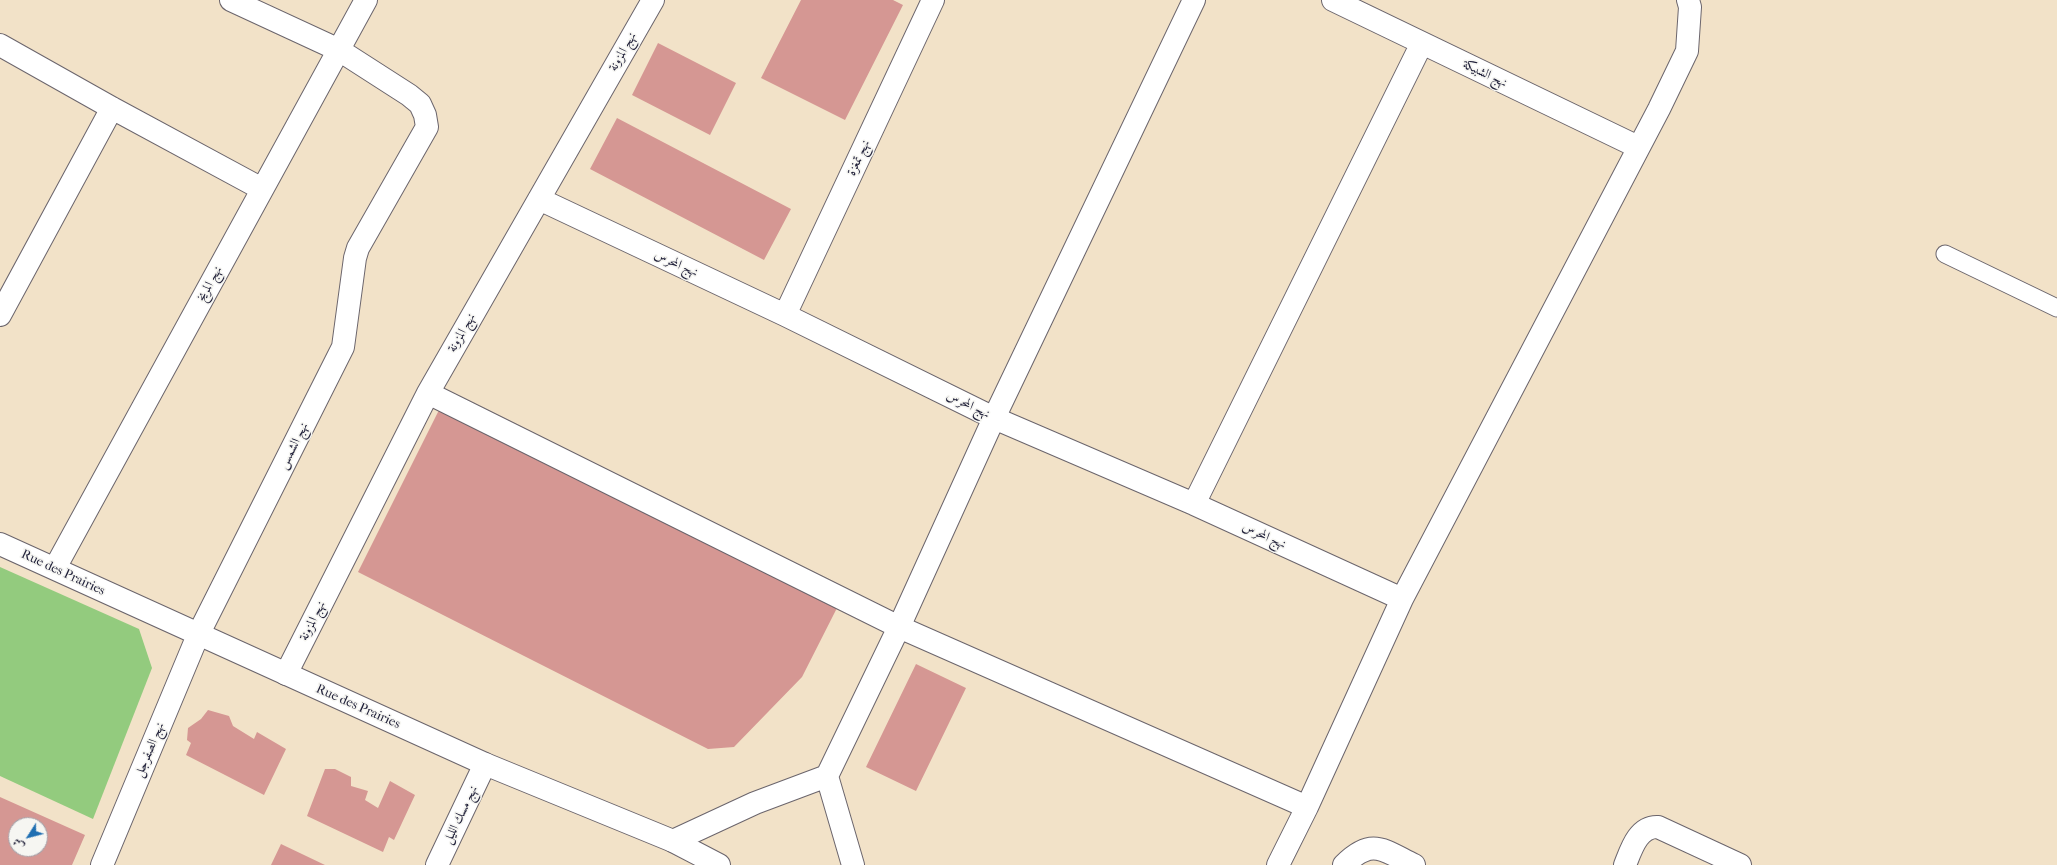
<!DOCTYPE html>
<html>
<head>
<meta charset="utf-8">
<style>
  body { margin:0 }
  #map { position:relative; width:2057px; height:865px; overflow:hidden; background:#f2e2c8; font-family:"IM FELL French Canon",Amiri,serif }
  canvas { display:block }
  .north { position:absolute; left:8px; top:817px; width:40px; height:40px; box-sizing:border-box; background:#f6f6f2; border:1px solid #a1a1a9; border-radius:50%; rotate:234deg; font-size:11px; font-weight:700; line-height:16px; text-align:center; color:#22223b }
  .north::after { content:''; display:block; margin:auto; width:14px; height:18px; background:#1f6fb2; clip-path:polygon(50% 0,100% 100%,50% 72%,0 100%) }
</style>
</head>
<body>
<div id="map">
<canvas width="2057" height="865"></canvas>
<div class="north">ش</div>
</div>
<script>
const g = document.querySelector('canvas').getContext('2d');
g.lineJoin = 'round';
function fillPath(path, color) {
  g.fillStyle = color;
  g.fill(path, 'evenodd');
}
function trace(path, color, width, dash) {
  g.strokeStyle = color;
  g.lineWidth = width;
  g.lineCap = dash ? 'butt' : 'round';
  g.setLineDash(dash || []);
  g.stroke(path);
}
function write(font, color, halo, rows, align = 'center') {
  g.font = font + ' "IM FELL French Canon",Amiri,serif';
  g.lineWidth = 3;
  g.setLineDash([]);
  g.textBaseline = 'middle';
  g.strokeStyle = halo;
  g.fillStyle = color;
  for (const [text, x, y, turn = 0] of rows) {
    g.save();
    g.translate(x, y);
    g.rotate((+turn || 0) * Math.PI / 180);
    g.textAlign = isNaN(turn) ? turn : align;
    if (halo) g.strokeText(text, 0, 0);
    g.fillText(text, 0, 0);
    g.restore();
  }
}
fillPath(new Path2D(`
  M0,567l139,62 13,39 -59,151 -93,-43z`), '#93cb7e');
fillPath(new Path2D(`
  M801,0h92l10,5 -58,115 -84,-42z
  M658,43l78,40 -26,52 -78,-40z
  M617,118l174,91 -27,51 -174,-91z
  M441,406l397,200 -36,71 -68,70 -26,2 -350,-177z
  M916,664l50,24 -50,103 -50,-24z
  M208,710l21,6 4,10 21,13 3,-7 29,17 -22,46 -78,-40 5,-12 -4,-3 1,-12 13,-9z
  M325,769h10l16,8v9l17,5 -3,9 13,8 12,-27 25,14 -21,45 -5,-3 -6,15 -76,-36z
  M0,797l85,38 -13,30h-72zM16,825h24v24h-24z
  M281,844l44,21h-54z`), '#d59793');
const service = new Path2D(`
  M1945,254l112,54`);
const minor = new Path2D(`
  M1333,0l305,147
  M0,45l112,63 150,81
  M539,199l246,116 209,103 200,86 208,95
  M0,315l112,-207
  M785,315l148,-315
  M428,393l471,234 408,180
  M1194,504l228,-461
  M55,568l311,-568
  M286,674l142,-281 225,-393
  M673,841l82,-38 72,-27
  M102,865l96,-230 145,-288 12,-89 3,-10 69,-121 -2,-12 -5,-11 -11,-9 -70,-45 -108,-50
  M437,865l48,-101
  M853,865l-26,-89 72,-149 95,-209 200,-418
  M1278,865l29,-58 95,-208 257,-490 28,-58 3,-44 -2,-7
  M1344,865c28,-28 39,-15 70,0
  M1625,865c6,-15 13,-39 33,-38l82,38`);
const tertiary = new Path2D(`
  M0,544l485,220 188,77 46,24`);
trace(service, '#6b656c', 19);
trace(minor, '#6b656c', 24);
trace(tertiary, '#6b656c', 24);
trace(service, '#fff', 17);
trace(minor, '#fff', 22);
trace(tertiary, '#fff', 22);
write('13px', '#22223b', '#f6f6f2', [
  ["نهج المزونة",623,52,-60],
  ["نهج الشبيكة",1485,74,26],
  ["نهج تمغزة",859,158,-65],
  ["نهج المحرس",676,264,25],
  ["نهج المريخ",210,284,-61],
  ["نهج المزونة",462,333,-60],
  ["نهج المحرس",968,405,26],
  ["نهج الشمس",294,446,-63],
  ["نهج المحرس",1264,536,25],
  ["Rue des Prairies",63,573,25],
  ["نهج المزونة",313,621,-63],
  ["Rue des Prairies",358,707,24],
  ["نهج الصفرجل",150,750,-67],
  ["نهج مسك الليل",461,815,-64]
]);
</script>
</body>
</html>
